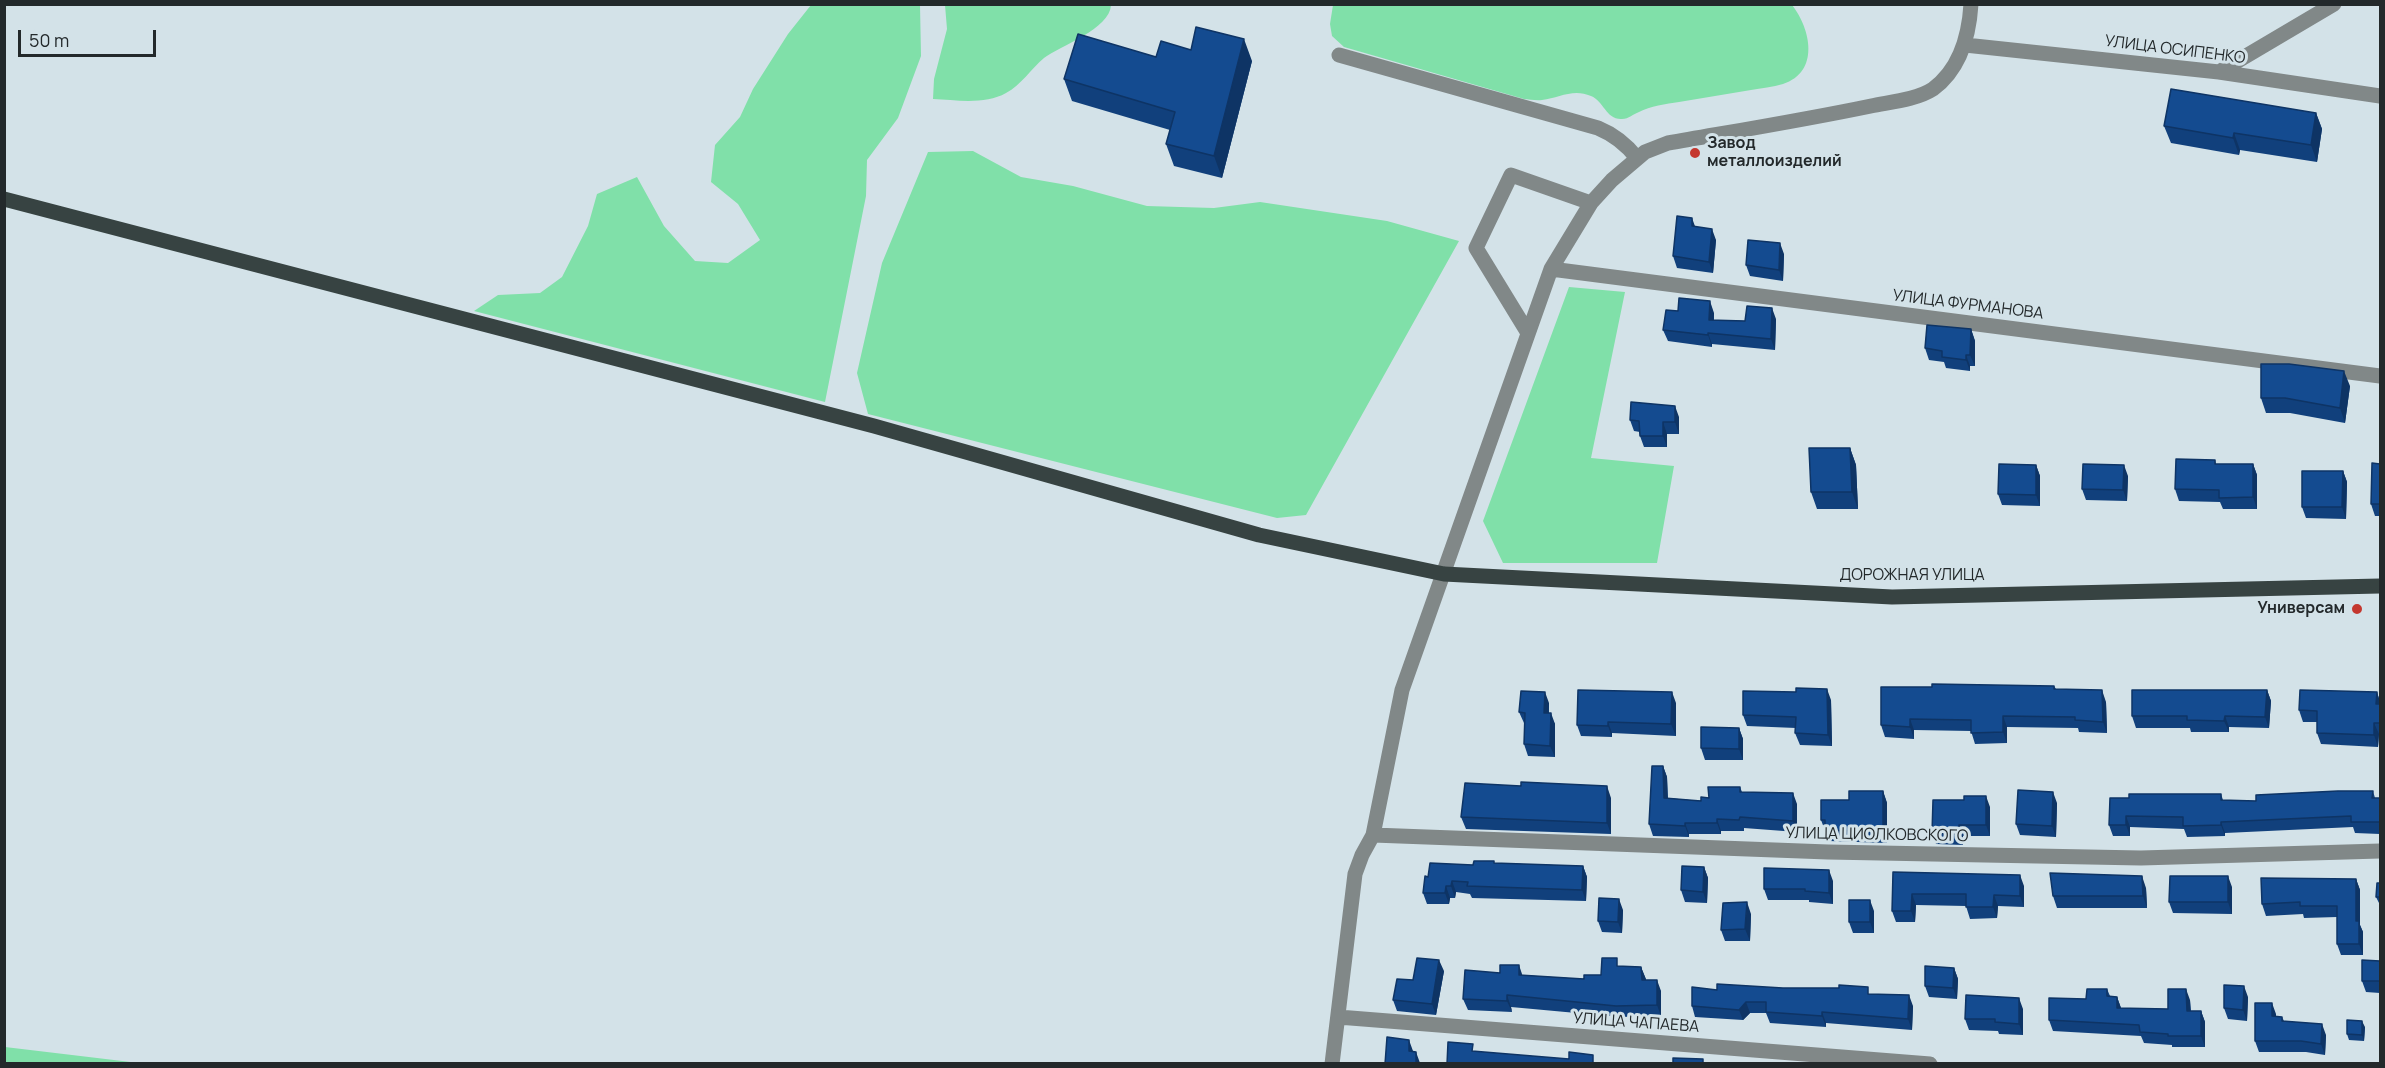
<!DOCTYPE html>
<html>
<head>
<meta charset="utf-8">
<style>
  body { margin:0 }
  #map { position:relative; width:2385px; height:1068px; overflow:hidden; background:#d3e2e8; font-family:Manrope,sans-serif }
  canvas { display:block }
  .frame { position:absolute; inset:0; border:6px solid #23292b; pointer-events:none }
  .scale { position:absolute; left:18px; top:30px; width:138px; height:27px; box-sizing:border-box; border:3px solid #23292b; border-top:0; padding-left:8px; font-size:18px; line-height:21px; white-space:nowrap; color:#23292b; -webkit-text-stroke:4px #d3e2e8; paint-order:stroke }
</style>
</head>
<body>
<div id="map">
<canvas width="2385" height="1068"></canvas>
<div class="frame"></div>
<div class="scale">50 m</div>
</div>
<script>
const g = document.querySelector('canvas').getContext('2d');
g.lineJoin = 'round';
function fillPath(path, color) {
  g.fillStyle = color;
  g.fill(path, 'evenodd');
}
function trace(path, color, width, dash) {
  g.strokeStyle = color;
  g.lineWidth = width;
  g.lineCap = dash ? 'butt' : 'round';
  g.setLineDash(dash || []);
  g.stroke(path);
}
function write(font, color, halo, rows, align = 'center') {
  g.font = font + ' Manrope,sans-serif';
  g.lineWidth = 6;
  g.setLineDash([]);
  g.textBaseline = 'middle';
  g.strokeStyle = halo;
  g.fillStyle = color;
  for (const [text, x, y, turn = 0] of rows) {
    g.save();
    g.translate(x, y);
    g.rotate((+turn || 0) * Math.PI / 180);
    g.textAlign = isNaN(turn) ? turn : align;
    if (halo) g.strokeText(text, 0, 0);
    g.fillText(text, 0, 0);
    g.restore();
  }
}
fillPath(new Path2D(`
  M811,5h109l1,51 -23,62 -31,42 -1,36 -41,206 -351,-91 24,-16 42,-2 22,-16 26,-51 9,-32 40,-17 27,49 31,35 33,2 32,-23 -22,-36 -27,-22 4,-37 25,-28 13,-28 35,-55z
  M945,5h166c-1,24 -51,41 -67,53 -13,11 -23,27 -38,35 -21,12 -50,7 -73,6l1,-20 13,-50z
  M1333,5h459c19,24 28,67 -9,79 -10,3 -22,4 -32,6 -24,4 -48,8 -72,12 -13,2 -29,4 -40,10 -6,2 -10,7 -17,7 -16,1 -18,-18 -31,-23 -18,-8 -32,2 -49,4 -6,1 -13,-1 -18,-1l-180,-52 -12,-11 -2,-12z
  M973,151l48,26 52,9 74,20 67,2 46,-6 127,19 72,20 -153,274 -29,3 -409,-104 -11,-41 25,-110 46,-111z
  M1569,287l56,5 -34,166 83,8 -17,97h-154l-20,-42z
  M4,1047h1l134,16h-134z`), '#80e0a9');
trace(new Path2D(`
  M1965,45l254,27 161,24
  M1339,55l259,73c17,7 28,16 39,30
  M2219,72l115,-68
  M1551,269l829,107
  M1528,333l-52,-85 35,-73 80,28
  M1373,835l455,17 313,6 239,-7
  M1338,1017l592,47
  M1332,1064l23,-190 7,-19 11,-20 29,-145 149,-421 40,-66 21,-23 33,-28 23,-9c68,-12 136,-23 203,-37 19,-4 45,-6 62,-17 27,-20 36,-52 38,-85`), '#818888', 15);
trace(new Path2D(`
  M4,199l870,227 385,109 185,39 448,23 488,-11`), '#374342', 15);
fillPath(new Path2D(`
  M1191,50l61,11 -30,117 -48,-12 -8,-22 4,-14 -98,-29 -8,-22z
  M2316,113l6,16 -5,33 -77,-12 -1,5 -68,-12 -7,-17z
  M1696,227l20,13 -3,33 -36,-5 -4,-12z
  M1784,254l-1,27 -33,-5 -4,-11z
  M1678,311l36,2v7l31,1 31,-2 -1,31 -63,-6v3l-44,-6 -5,-11z
  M1971,329l4,12v25h-5v5l-24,-3 -2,-6 -15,-2 -4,-12z
  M2350,386l-5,37 -55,-10h-24l-5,-15z
  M1679,417v17h-12v13h-23l-4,-11v-4l-6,-1 -4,-11z
  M1850,448l6,17 2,44h-41l-6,-17z
  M2215,460l1,4h37l4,11v34h-34l-3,-7 -41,-1 -4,-12z
  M2380,464v52h-5l-4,-12z
  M2036,465l4,11v30l-38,-1 -4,-11z
  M2343,471l4,11 -1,37 -40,-1 -4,-11z
  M2128,476l-1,25 -41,-1 -4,-11z
  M2054,686l2,3 50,13 1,31 -28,-1 -1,-4 -71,-1v16l-32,1 -4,-13 -57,-1v9l-29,-2 -4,-12 51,-38z
  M2267,690l4,11 -2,27 -40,-1v5h-38l-1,-4h-54l-4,-12z
  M2377,692l3,10v32h-1l-1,13 -57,-3 -4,-11v-11h-14l-4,-12z
  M1831,700l1,46 -32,-1 -5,-12 1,-5 -49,-2 -4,-11z
  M1549,703v10l6,11v33l-27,-1 -4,-12 1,-21h-1l-5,-11z
  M1676,703v33l-64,-3v4l-31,-1 -4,-11z
  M1739,728l4,11v21h-38l-4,-12z
  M1663,766l4,11 1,21 33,3 39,-14 2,5 55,12v28l-53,-4v3h-23v3h-32v3l-36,-1 -4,-12z
  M1883,791l4,12v40l-58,-2 -8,-21z
  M2373,791l2,7h5v36l-25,-1 -2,-6 -128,6v3l-38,1 -3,-8 -54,-2v9h-17l-4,-11 20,-27 92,-4 2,6 33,1z
  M1611,798v36l-145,-5 -5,-12z
  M2057,803l-1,34 -36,-2 -4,-11z
  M1990,807v29h-27v9l-27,-1 -4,-11z
  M1494,861v2l89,3 4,11 -1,24 -114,-3 -2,-4 -14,-2 -1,6h-5l-1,6h-22l-4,-11 5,-16 45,-12z
  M1704,867l4,11 -1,25 -22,-1 -4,-12z
  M1893,872l131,14v21l-26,-1 -1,12 -27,1 -4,-13 -50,-1 -1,17h-19l-4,-11z
  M2356,879l4,11v35l3,7v23h-22l-4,-11v-27l-33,1 -1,-4 -37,2 -4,-12z
  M1833,881v23l-24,-2v-2h-41l-4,-11z
  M2380,883v20h-1l-3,-6z
  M2232,887v27l-59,-1 -4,-11z
  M2146,888l1,20h-90l-4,-12z
  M1623,910l-1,23 -20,-1 -4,-11z
  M1874,911v22h-21l-4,-11z
  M1751,914l-1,27h-25l-4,-11z
  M2380,961v32l-14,-1 -4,-11z
  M1620,966l21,1 5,13 15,11v25l-41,1 -109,-10 1,5 -44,-2 -5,-11 59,-24 62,4 17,-4z
  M1954,968l4,11 -1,20 -28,-2 -4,-11z
  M1444,971l-8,44 -39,-4 -4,-11 20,-20z
  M2107,989l3,7 7,1 4,11 47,1 22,-9 1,11h10l4,11v25h-33v-2l-28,-2 -3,-7 -88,-5 -4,-11 37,-21z
  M1717,990l154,4 42,12 -1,24 -86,-7v4l-56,-4 -4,-10h-16l-7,7 -48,-3 -3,-11z
  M2248,997l-1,24 -19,-2 -4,-11z
  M2023,1009v26l-24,-1 -1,-3 -29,-1 -4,-11z
  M2276,1014v3h6l2,4 42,14 -1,20 -19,-3h-47l-4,-11z
  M2365,1027l-1,14 -15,-1 -2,-6z`), '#11407c');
fillPath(new Path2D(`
  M1244,39l8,22 -30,117 -8,-22z
  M2316,113l6,16 -5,33 -6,-17z
  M2234,133l6,17 -1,5 -6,-17z
  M1692,218l4,11 -4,-3z
  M1712,229l4,11 -3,33 -4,-11z
  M1780,243l4,11 -1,27 -4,-11z
  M1710,301l4,12 -1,18 -4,-11z
  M1772,308l4,11 -1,31 -4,-11z
  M1971,329l4,12v25l-5,-11z
  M1708,333l4,11v3l-4,-12z
  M1966,355l4,11v5l-4,-11z
  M2344,371l6,15 -5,37 -5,-15z
  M1675,406l4,11v17l-4,-12z
  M1663,422l4,12v13l-4,-11z
  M1850,448l6,17 2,44 -6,-17z
  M2253,464l4,11v34l-4,-12z
  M2036,465l4,11v30l-4,-11z
  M2124,465l4,11 -1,25 -4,-11z
  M2343,471l4,11 -1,37 -4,-12z
  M1827,689l4,11 1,46 -4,-11z
  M2102,690l4,12 1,31 -4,-11z
  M2267,690l4,11 -2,27 -4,-11z
  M1545,692l4,11 -1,21 -4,-11z
  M1672,692l4,11v33l-5,-12z
  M2377,692l3,10v13l-4,-11z
  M1551,713l4,11v33l-5,-11z
  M2003,716l4,11v16l-4,-11z
  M2225,716l4,11v5l-5,-11z
  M1910,719l4,11v9l-4,-12z
  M1608,722l4,11v4l-4,-11z
  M2374,723l5,11 -1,13 -4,-12z
  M1739,728l4,11v21l-4,-11z
  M1663,766l4,11 1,32 -4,-11z
  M1607,786l4,12v36l-4,-11z
  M1883,791l4,12v40l-4,-11z
  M2053,792l4,11 -1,34 -4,-11z
  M1793,793l4,11v28l-4,-11z
  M1986,796l4,11v29l-4,-11z
  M2126,816l4,11v9l-4,-11z
  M1717,819l4,12v3l-4,-11z
  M2221,822l4,11v3l-4,-11z
  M1685,823l4,11v3l-4,-11z
  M1959,825l4,11v9l-4,-11z
  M1583,866l4,11 -1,24 -4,-11z
  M1704,867l4,11 -1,25 -4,-11z
  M1829,870l4,11v23l-4,-11z
  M2020,875l4,11v21l-4,-11z
  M2142,876l4,12 1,20 -4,-12z
  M2228,876l4,11v27l-4,-12z
  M2356,879l4,11v35l3,7v23l-4,-11 -3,-23z
  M1452,881l4,11 -1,6 -4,-12z
  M1446,886l4,12 -1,6 -4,-11z
  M1912,894l4,11 -1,17 -4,-11z
  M1994,895l4,11 -1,12 -4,-11z
  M1619,899l4,11 -1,23 -4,-11z
  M1870,900l4,11v22l-4,-11z
  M1747,902l4,12 -1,27 -5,-12z
  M1439,960l5,11 -8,44 -4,-11z
  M1519,965l4,12 -4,-2z
  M1641,967l5,12v12l-4,-11z
  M1954,968l4,11 -1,20 -4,-11z
  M1657,980l4,11v25l-4,-11z
  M2244,986l4,11 -1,24 -4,-11z
  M2186,989l4,11 1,22 -4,-11z
  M1507,995l4,12 1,5 -5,-11z
  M1909,995l4,11 -1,24 -4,-11z
  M2117,997l4,11h-4z
  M2019,998l4,11v26l-4,-11z
  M1746,1002l4,11 -7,7 -4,-10z
  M2272,1003l4,11v14l-4,-12z
  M2201,1011l4,11v25l-4,-11z
  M1822,1012l4,11v4l-4,-11z
  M2362,1021l3,6 -1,14 -2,-6z
  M2322,1024l4,11 -1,20 -4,-11z
  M1409,1040l4,11v11l-4,-11z
  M1416,1052l4,11v1h-4z`), '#0e3465');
const building = new Path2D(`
  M1196,27l48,12 -30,117 -48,-12 9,-32 -111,-33 14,-45 78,23 5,-16 30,9z
  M2171,89l145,24 -5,32 -77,-12 -1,5 -69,-12z
  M1677,216l15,2v8l20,3 -3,33 -36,-6z
  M1748,240l32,3 -1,27 -33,-5z
  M1679,298l31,3 -1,19 36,1 2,-15 25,2 -1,31 -63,-6v2l-45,-5 3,-20 12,1z
  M1927,325l44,4 -1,26h-4v5l-24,-3v-6l-17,-3z
  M2261,364h28l55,7 -4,37 -55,-10h-24z
  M1631,402l44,4v16h-12v14h-23l-1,-15 -9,-1z
  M1809,448h41l2,44h-41z
  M2176,459l39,1v4h38v33l-34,1v-8l-44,-1z
  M2372,463l8,1v40h-9z
  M1999,464l37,1v30l-38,-1z
  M2083,464l41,1 -1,25 -41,-1z
  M2302,471h41l-1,36h-40z
  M1932,684l122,2v3l48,1 1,32 -28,-2v-3l-72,-1v16l-32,1v-13l-61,-1v8l-29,-2v-38h51z
  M1796,688l31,1 1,46 -33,-2 1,-16 -53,-2v-24l53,1z
  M1578,690l94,2 -1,32 -63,-2v4l-31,-1z
  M2132,690h135l-2,27 -40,-1 -1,5 -37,-1v-4h-55z
  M2300,690l77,2 -1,12h4v19h-6v12l-57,-2v-22l-18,-1z
  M1521,691l24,1 -1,21h7l-1,33 -26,-2 1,-31 -6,-1z
  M1701,727l38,1v21l-38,-1z
  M1652,766h11l1,32 37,3v-4l8,1 -1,-11h32v5l53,1v28l-53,-4 -1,3 -22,-1v4h-32v3l-36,-2z
  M1521,782l86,4v37l-146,-6 4,-34 56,3z
  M2018,790l35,2 -1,34 -36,-2z
  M1849,791h34v41l-58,-2v-10h-4v-20h28z
  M2338,791h35l-1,7h8v24h-29v-6l-130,6v3l-38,1v-9l-57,-1v9h-17l1,-27h19v-4h92v6l35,1v-6z
  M1964,796h22v29h-27v9l-27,-1 1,-33h31z
  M1474,861h20v2l89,3 -1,24 -115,-4 1,-4 -16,-1 -1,5h-5l-1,7h-22l2,-17 3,1 2,-14 43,2z
  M1682,866l22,1 -1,25 -22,-2z
  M1764,868l65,2v23l-24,-2v-2h-41z
  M1893,872l127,3v21l-26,-1 -1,12h-27v-13h-54l-1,17h-19z
  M2050,873l92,3 1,20h-90z
  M2170,876h58v26h-59z
  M2261,878l95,1v42h3v23h-22v-38h-37v-4l-38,2z
  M2377,883h3v14h-4z
  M1599,898l20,1 -1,23 -20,-1z
  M1849,900h21v22h-21z
  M1747,902l-2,27 -24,1 2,-27z
  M1417,958l22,2 -7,44 -39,-4 4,-21 16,1z
  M1602,958h15v8l24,1 1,13h15v25l-41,1 -109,-11v6l-44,-2 2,-29 35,3v-8h19v10l65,4v-4h17z
  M2362,960l18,1v20h-18z
  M1925,966l29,2 -1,20 -28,-2z
  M1717,984l66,4h56v-3l29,2v7l41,1 -1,24 -86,-7v4l-56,-4v-10h-20l-7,8 -47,-4v-19l25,3z
  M2224,985l20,1 -1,24 -19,-2z
  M2087,989h20v7l10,1v11l51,1v-20h18l1,22h14v25h-33v-2l-28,-2 -1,-7 -90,-5v-22l37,1z
  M1966,995l53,3v26l-24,-2v-3h-30z
  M2255,1003h17v13l10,1v4l40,3 -1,20 -20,-3h-46z
  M2347,1020l15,1v14l-15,-1z
  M1387,1037l22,3v11l7,1v12h-31z
  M1448,1042l25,2 -1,7 97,8v-7l24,3v9h-146z
  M1673,1058l30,1v5h-30z`);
fillPath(building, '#144b90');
trace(building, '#0e3465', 1.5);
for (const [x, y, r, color] of [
  [1695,153,6,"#c4372e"],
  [2357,609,6,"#c4372e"]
]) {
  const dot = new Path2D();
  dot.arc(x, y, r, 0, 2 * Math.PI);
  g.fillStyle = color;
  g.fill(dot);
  trace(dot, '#d3e2e8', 2);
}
write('16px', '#23292b', '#d3e2e8', [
  ["УЛИЦА ОСИПЕНКО",2175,50,7],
  ["УЛИЦА ФУРМАНОВА",1968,305,7],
  ["ДОРОЖНАЯ УЛИЦА",1912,576],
  ["УЛИЦА ЦИОЛКОВСКОГО",1877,835,1],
  ["УЛИЦА ЧАПАЕВА",1636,1023,4]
]);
write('bold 16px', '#23292b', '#d3e2e8', [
  ["Завод",1707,144],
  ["металлоизделий",1707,162],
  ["Универсам",2345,609,"right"]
], 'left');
</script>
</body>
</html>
